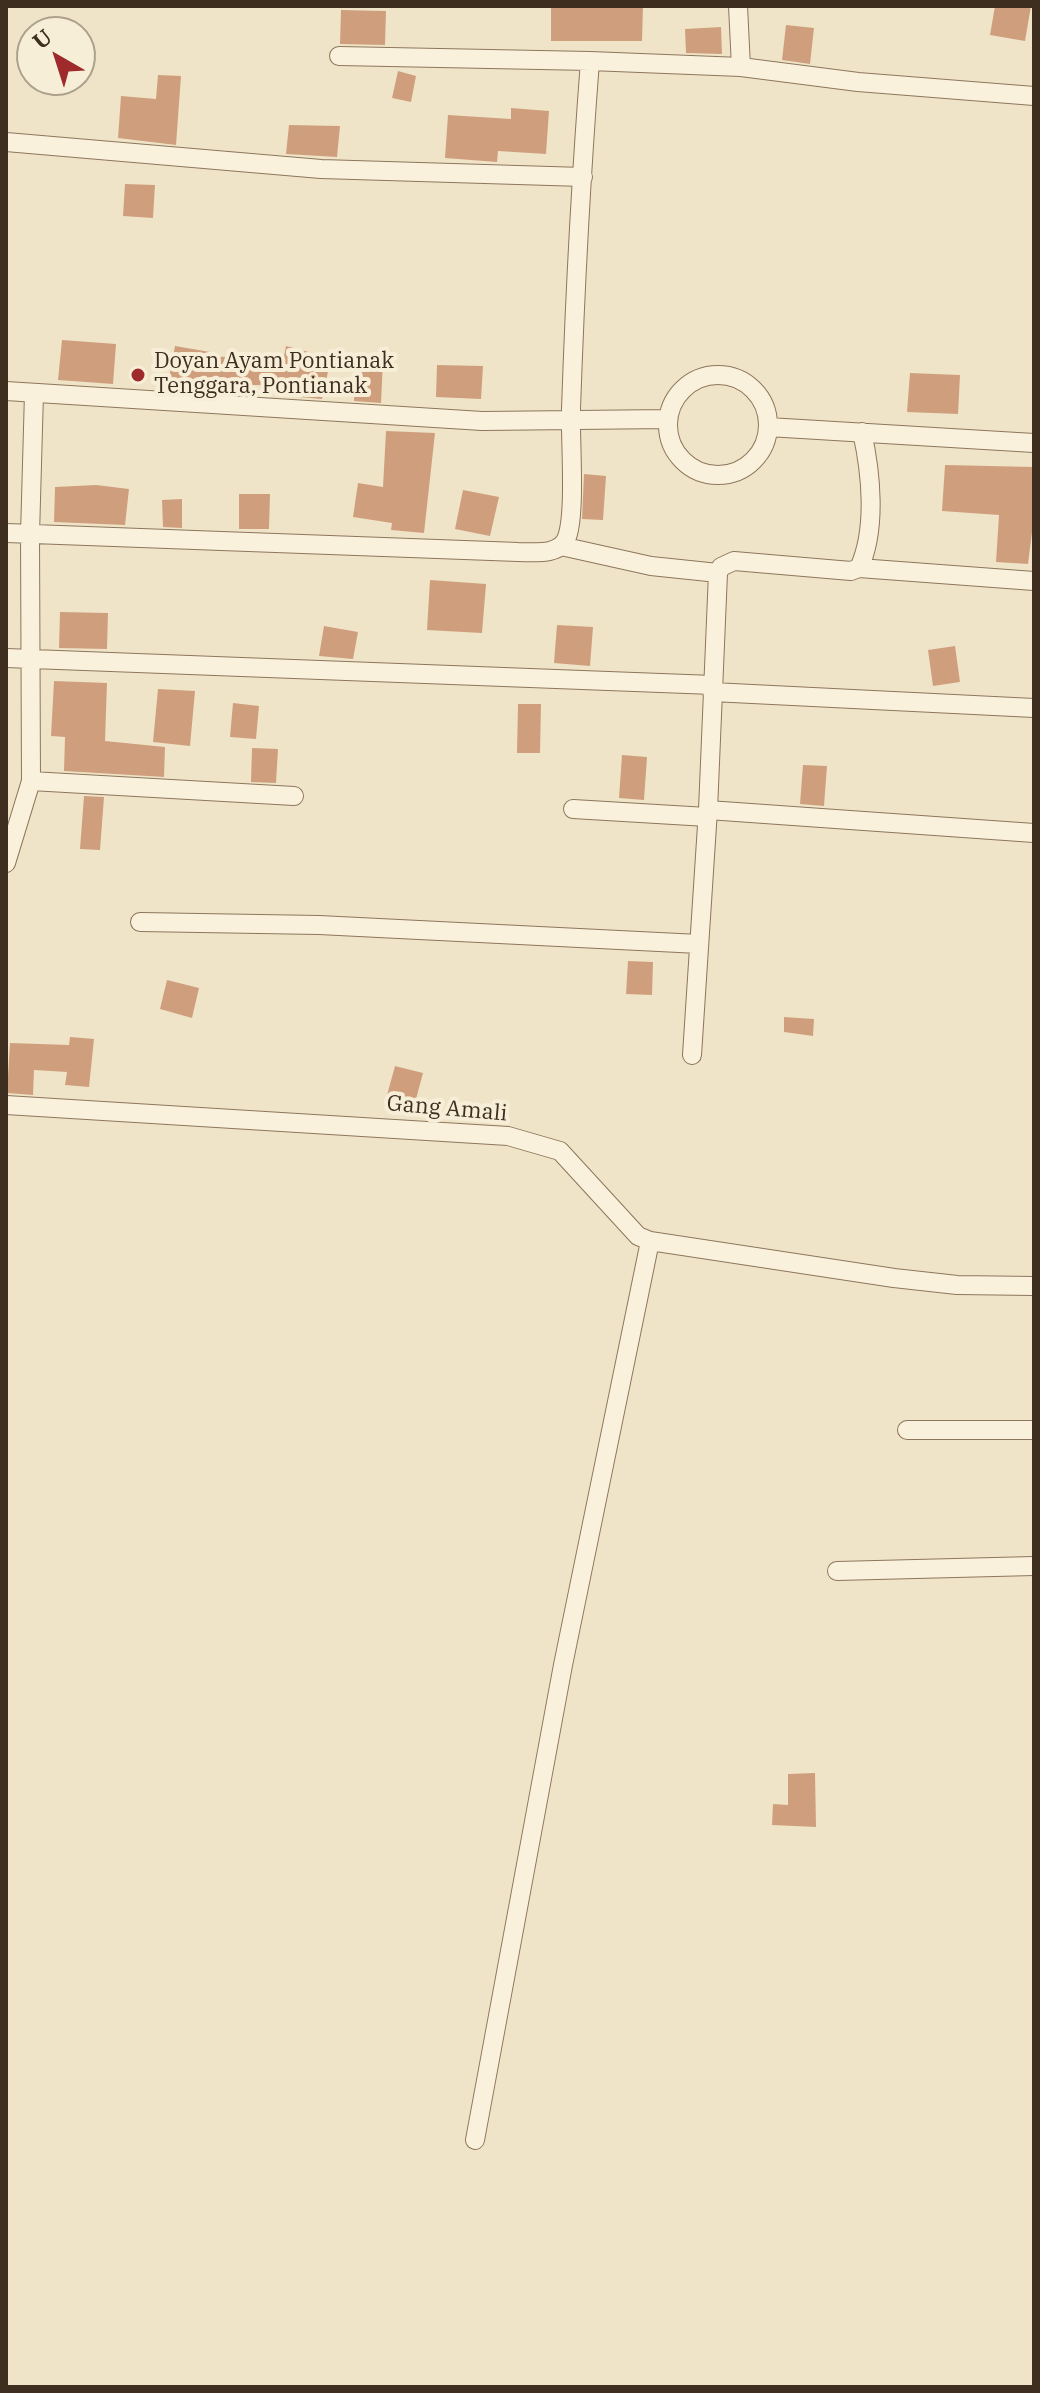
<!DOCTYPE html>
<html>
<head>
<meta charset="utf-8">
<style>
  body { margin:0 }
  #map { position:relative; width:1040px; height:2393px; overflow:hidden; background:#f0e4c8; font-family:"IBM Plex Serif",serif }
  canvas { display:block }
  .frame { position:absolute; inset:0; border:8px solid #3d2e20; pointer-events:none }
  .north { position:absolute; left:16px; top:16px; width:80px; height:80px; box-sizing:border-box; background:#f7eed8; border:2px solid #ada18e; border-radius:50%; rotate:321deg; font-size:22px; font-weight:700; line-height:32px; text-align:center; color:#3d2e20 }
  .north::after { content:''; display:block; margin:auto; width:28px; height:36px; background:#9e2a2b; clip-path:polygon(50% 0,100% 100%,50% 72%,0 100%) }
</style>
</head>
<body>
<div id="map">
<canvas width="1040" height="2393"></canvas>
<div class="frame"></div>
<div class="north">U</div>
</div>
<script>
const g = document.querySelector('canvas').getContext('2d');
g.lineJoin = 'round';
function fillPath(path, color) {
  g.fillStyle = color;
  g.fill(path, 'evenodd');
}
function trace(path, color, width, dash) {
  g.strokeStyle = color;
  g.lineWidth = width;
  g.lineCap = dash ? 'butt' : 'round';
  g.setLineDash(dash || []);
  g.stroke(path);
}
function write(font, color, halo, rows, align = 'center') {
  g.font = font + ' "IBM Plex Serif",serif';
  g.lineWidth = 8;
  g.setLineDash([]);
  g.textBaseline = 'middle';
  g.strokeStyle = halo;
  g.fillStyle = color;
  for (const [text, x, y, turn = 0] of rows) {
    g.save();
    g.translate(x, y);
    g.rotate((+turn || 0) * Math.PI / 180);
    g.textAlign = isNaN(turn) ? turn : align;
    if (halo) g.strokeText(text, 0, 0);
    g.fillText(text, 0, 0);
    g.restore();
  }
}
fillPath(new Path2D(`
  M551,6h92l-1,35h-91z
  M995,6h36l-6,35 -35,-6z
  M341,10l45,1 -1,34 -45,-1z
  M786,25l28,3 -4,36 -28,-4z
  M721,27l1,27 -36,-1 -1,-24z
  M398,71l18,5 -5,26 -19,-4z
  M158,75l23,1 -5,69 -58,-7 3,-42 35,3z
  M511,108l38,3 -3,43 -48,-3 -1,11 -52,-4 3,-43 63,4z
  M289,125l51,1 -3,31 -51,-3z
  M125,184l30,1 -2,33 -30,-2z
  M62,340l54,4 -3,40 -55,-4z
  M175,346l35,6 -1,5 75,-1 2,-10 45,12 -9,41 -23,-2 1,-5 -22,-4v-3h-74l-1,4 -35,-6z
  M356,359l27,1 -2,43 -27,-2z
  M437,365l46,1 -2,33 -45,-2z
  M910,373l50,2 -2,39 -51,-2z
  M386,431l49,2 -11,100 -33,-3 1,-7 -39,-6 5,-34 25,4z
  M945,465l89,2v49l-6,48 -32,-2 3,-47 -57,-4z
  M584,474l22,2 -3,44 -21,-1z
  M96,485l33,4 -4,36 -71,-3 1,-35z
  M463,490l36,7 -9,39 -35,-7z
  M239,494h31l-1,35h-30z
  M182,499v29l-19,-1 -1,-27z
  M430,580l56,4 -4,49 -55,-3z
  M60,612l48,1 -1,36 -48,-1z
  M557,625l36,2 -3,39 -36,-3z
  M324,626l34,6 -5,27 -34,-3z
  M955,646l5,36 -27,4 -5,-36z
  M54,681l53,2 -2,58 60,6 -1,30 -100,-6 1,-34 -14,-1z
  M158,689l37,2 -5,55 -37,-4z
  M233,703l26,3 -3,33 -26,-2z
  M518,704h23l-1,49h-23z
  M252,748l26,1 -2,34 -25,-1z
  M622,755l25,2 -3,43 -25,-2z
  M803,765l24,1 -3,40 -24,-2z
  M84,796l20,1 -4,53 -20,-1z
  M628,961l25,1 -1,33 -26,-1z
  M167,980l32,8 -7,30 -32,-9z
  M784,1017l30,2 -1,17 -29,-4z
  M70,1037l24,2 -5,48 -24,-2 2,-13 -33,-2 -1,25 -26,-2 3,-50 59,2z
  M395,1066l28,7 -11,41 -28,-8z
  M815,1773l1,54 -44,-2 1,-21 15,1v-31z`), '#cf9f7d');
const minor = new Path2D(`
  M738,6l3,61
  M339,56l251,5
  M6,142l315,27 262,8
  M668 425a50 50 0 1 1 100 0a50 50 0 1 1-100 0Z
  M6,391l476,30 186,-2
  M34,393l-4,142 1,246 263,15
  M768,427l266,16
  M6,533l512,19c15,0 43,4 49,-15 9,-25 3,-97 4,-128 4,-116 10,-232 19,-348l151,6 117,15 176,14
  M561,546l90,20 67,7
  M859,568l175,13
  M6,658l707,27
  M712,692l322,16
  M573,809l134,8
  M708,810l326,23
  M6,863l25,-82
  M140,922l179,3 380,19
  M692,1055l16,-245 10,-237 3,-6 13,-6 117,10 8,-3c18,-39 12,-96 3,-136
  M6,1105l502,31 52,15 78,85 12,5 244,37 63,7 77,1
  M907,1430h127
  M837,1571l197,-5
  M475,2140l88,-475 87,-424`);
trace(minor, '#8d765c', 20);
trace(minor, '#faf1dc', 18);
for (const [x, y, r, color] of [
  [138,375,8,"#9e2a2b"]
]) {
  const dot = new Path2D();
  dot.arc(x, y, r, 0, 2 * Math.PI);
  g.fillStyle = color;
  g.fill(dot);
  trace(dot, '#f7eed8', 3);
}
write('22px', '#3d2e20', '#f7eed8', [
  ["Doyan Ayam Pontianak",154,362],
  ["Tenggara, Pontianak",154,387]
], 'left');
write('22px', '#3d2e20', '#f7eed8', [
  ["Gang Amali",447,1109,5]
]);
</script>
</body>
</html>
